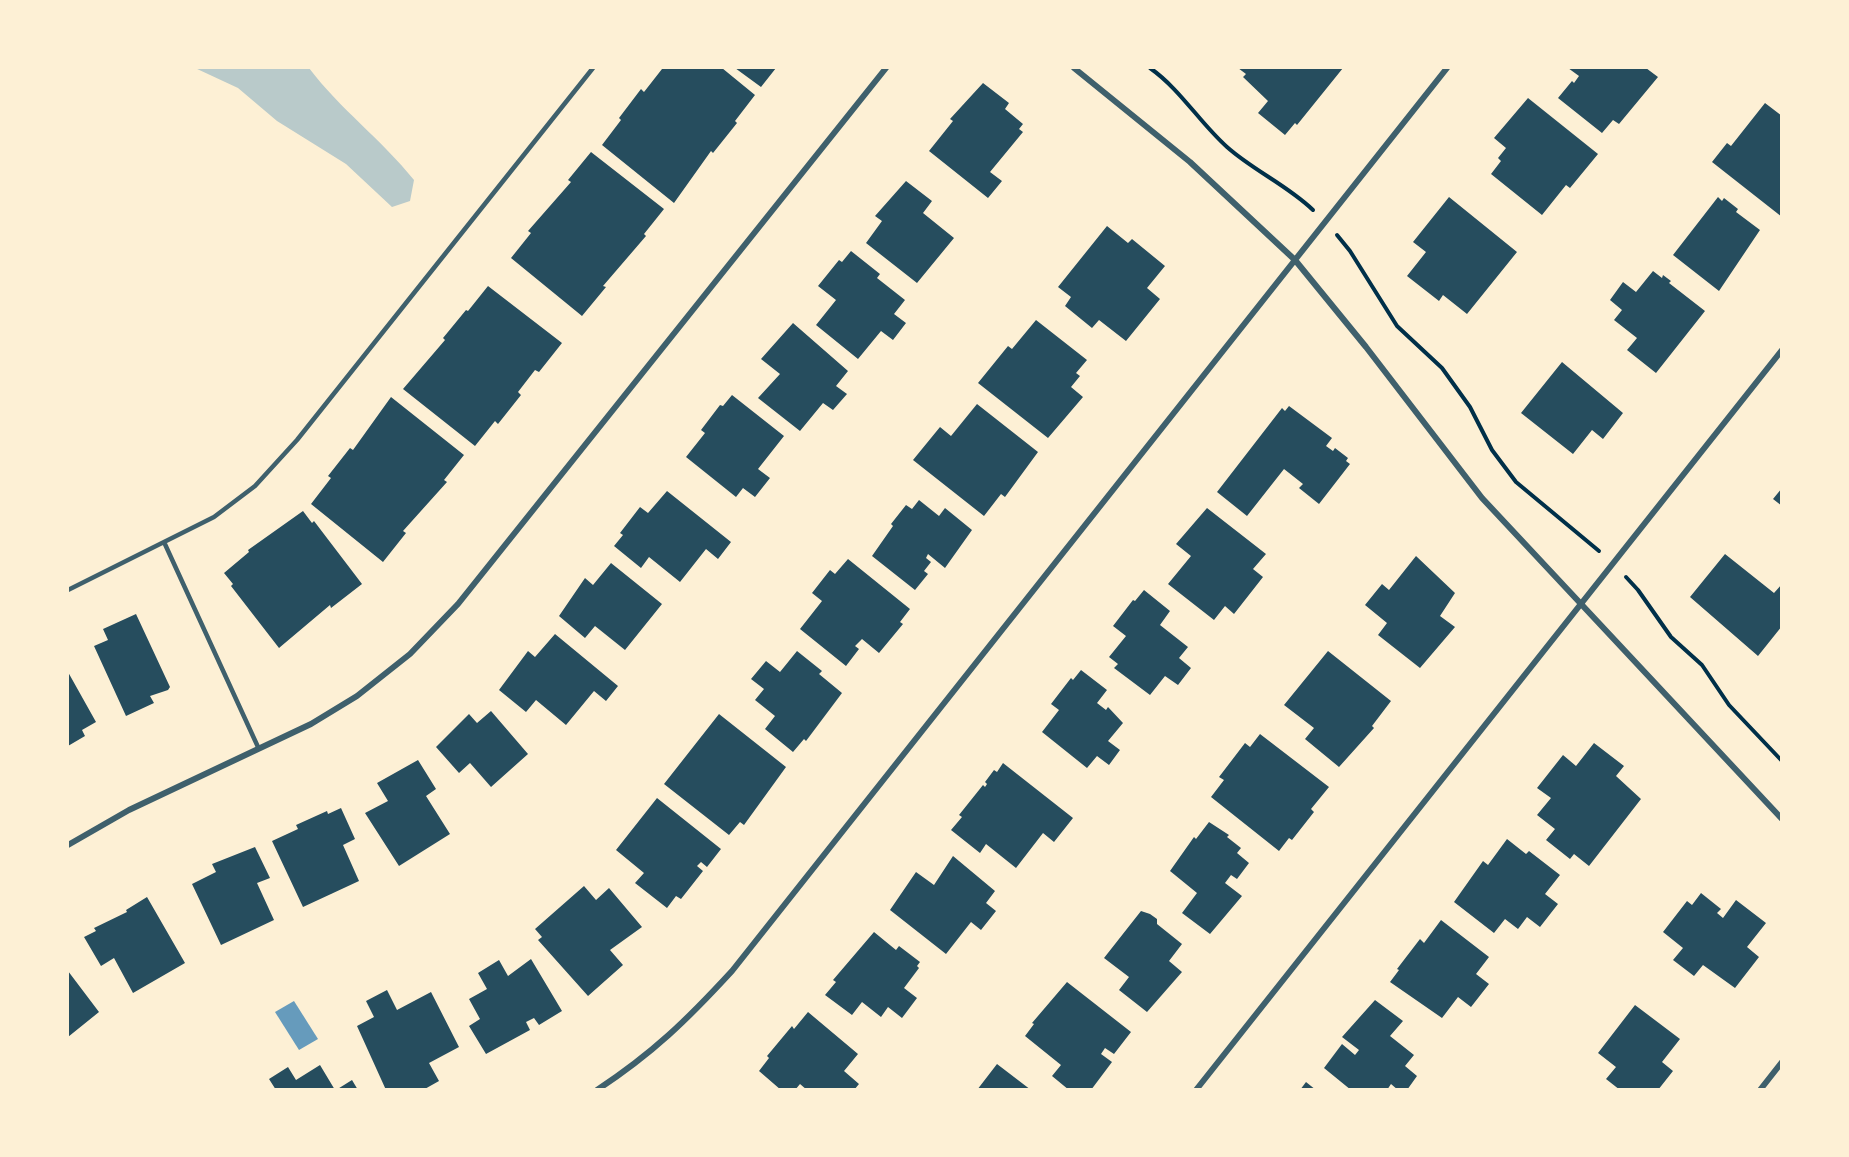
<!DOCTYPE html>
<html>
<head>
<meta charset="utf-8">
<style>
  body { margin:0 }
  #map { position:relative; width:1849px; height:1157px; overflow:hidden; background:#fdf0d5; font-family:"Space Grotesk",sans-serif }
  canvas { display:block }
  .frame { position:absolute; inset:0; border:69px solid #fdf0d5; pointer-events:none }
</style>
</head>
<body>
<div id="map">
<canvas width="1849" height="1157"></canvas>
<div class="frame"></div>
</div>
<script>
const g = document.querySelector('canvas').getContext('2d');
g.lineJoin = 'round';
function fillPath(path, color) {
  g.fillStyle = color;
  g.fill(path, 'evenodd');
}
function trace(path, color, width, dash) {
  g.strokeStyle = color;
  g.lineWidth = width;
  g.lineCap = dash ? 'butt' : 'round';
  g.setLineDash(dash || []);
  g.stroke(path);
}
fillPath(new Path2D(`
  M195,68h114c31,41 72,71 105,112l-4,21 -18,6 -46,-43 -69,-43 -39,-33z`), '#b9caca');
fillPath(new Path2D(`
  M294,1001l24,38 -19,11 -24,-38z`), '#669bbc');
fillPath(new Path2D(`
  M660,68h62l33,27 -20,26 2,2 -24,30 -2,-2 -37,52 -72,-58 19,-25 -2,-2 22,-29 3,3 18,-23z
  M735,68h41l-15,19z
  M1238,68h105l-46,57 -2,-2 -10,12 -27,-22 10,-12 -25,-24 3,-3z
  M1568,68h78l12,9 -39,47 -6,-4 -11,13 -44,-35 14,-17 2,2 5,-7z
  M983,83l26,20 -4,6 18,15 -4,5 4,3 -33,40 12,9 -14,17 -59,-47 24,-30 -3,-2z
  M1528,98l70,56 -28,34 -4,-3 -24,30 -51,-41 10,-13 -3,-3 8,-10 -12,-10z
  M1765,103l17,13v101l-70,-55 15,-19 4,3z
  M591,152l73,57 -20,25 2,2 -43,50 3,1 -24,29 -71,-58 20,-25 -3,-2 43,-49 -3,-2z
  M906,181l26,20 -9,12 31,25 -37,45 -51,-40 16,-22 -7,-5z
  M1449,197l68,55 -50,62 -24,-19 -4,6 -32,-25 19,-24 -13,-10z
  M1718,197l4,4 2,-3 14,11 -2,3 24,18 -41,61 -46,-36z
  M1107,226l21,17 4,-4 33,27 -18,22 13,11 -34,42 -27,-21 -7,8 -27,-22 6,-9 -13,-10z
  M851,251l29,23 -3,4 28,22 -11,14 12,9 -13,17 -12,-9 -23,28 -42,-34 20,-25 -18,-14 21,-26 3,2z
  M1653,271l9,7 1,-3 8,6 -2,2 36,28 -49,62 -29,-23 10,-12 -23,-18 8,-10 -12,-10 13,-18 13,10z
  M488,286l74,57 -23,29 -4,-2 -17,22 3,3 -23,29 -3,-3 -20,25 -72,-57 42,-49 -2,-2 23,-28 2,1z
  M1036,320l51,40 -11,13 4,3 -9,11 12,10 -35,41 -70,-55 30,-37 4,3z
  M793,323l55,48 -12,15 11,8 -14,16 -10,-7 -23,28 -42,-33 22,-24 -19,-15z
  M1562,362l61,51 -20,26 -11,-9 -19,24 -52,-41z
  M732,395l52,41 -26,33 12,9 -15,19 -12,-9 -7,9 -50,-40 19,-24 -4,-3 19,-25 3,1z
  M391,397l73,58 -20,25 3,2 -44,49 3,2 -23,29 -72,-58 20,-26 -3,-2 22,-28 3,2z
  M977,404l61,48 -33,45 -4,-3 -17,22 -71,-56 27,-33 11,9z
  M1289,406l43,32 -6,8 7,5 2,-3 13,10 -2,3 4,3 -31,40 -20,-16 4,-4 -19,-15 -37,47 -30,-24 65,-84 3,3z
  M1782,488v18l-9,-7z
  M667,491l64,51 -13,17 -12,-10 -26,33 -31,-25 -8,11 -27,-22 9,-11 -3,-2 20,-26 8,6z
  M919,500l20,16 6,-8 27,22 -27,38 -17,-14 -2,4 5,4 -7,9 4,3 -13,16 -43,-34 21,-30 -2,-2 15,-19 6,4z
  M1207,508l59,46 -13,15 10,8 -29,37 -9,-8 -11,14 -46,-36 23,-28 -15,-12z
  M303,511l9,12 2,-2 48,63 -31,24 -1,-3 -51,43 -48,-62 2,-2 -9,-11 25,-21 -1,-2z
  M1725,554l49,39 8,-9v42l-24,30 -68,-59z
  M1416,556l39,37 -15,23 15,11 -35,41 -42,-33 9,-12 -22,-18 17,-21 7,6z
  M848,559l62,50 -10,13 3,2 -24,29 -17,-14 -7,7 4,3 -13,17 -46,-37 22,-28 -10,-8 18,-23 5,4z
  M611,563l51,41 -37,46 -30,-24 -10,12 -26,-22 26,-38 8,7z
  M1144,590l26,21 -10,14 28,22 -9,11 12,10 -13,17 -13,-9 -15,19 -36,-27 4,-4 -9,-7 17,-21 -13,-10 20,-26 2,1z
  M136,614l34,73 -2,3 -18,6 4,7 -28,13 -32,-70 14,-6 -5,-11z
  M555,634l63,52 -12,15 -12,-10 -28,34 -30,-25 -10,12 -27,-22 29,-39 7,6z
  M797,651l25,20 -3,3 23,19 -36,48 -2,-2 -11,13 -28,-23 10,-13 -20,-16 9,-11 -13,-10 15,-18 14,11z
  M1328,651l63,50 -19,25 2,2 -35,39 -34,-28 9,-11 -30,-23z
  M1081,670l26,20 -10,13 9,7 2,-3 15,16 -15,18 12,9 -11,15 -12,-9 -10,12 -45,-36 17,-22 -8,-6 20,-26 2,2z
  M68,672l28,50 -14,8 3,6 -17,10z
  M491,711l37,43 -37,33 -21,-24 -11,10 -23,-26 33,-33 8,9z
  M719,714l67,53 -42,58 -4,-3 -11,13 -65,-51z
  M1260,734l69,53 -18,22 3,3 -22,28 -3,-2 -10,13 -68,-54 13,-17 -5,-3 26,-34 5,4z
  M1594,743l30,23 -8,10 25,23 -52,67 -15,-12 -4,5 -24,-19 9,-11 -18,-14 14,-17 -14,-10 26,-33 13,11z
  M418,760l18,29 -10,7 24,38 -51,32 -34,-53 23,-12 -11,-18z
  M1003,763l70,55 -19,24 -11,-9 -27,35 -30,-24 -6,9 -29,-23 11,-13 -3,-2 24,-30 2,2 2,-3 -2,-2 9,-12 3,2z
  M657,798l64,51 -14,18 -6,-5 -4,4 6,5 -22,28 -5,-3 -9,12 -32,-25 9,-10 -28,-23z
  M341,808l14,31 -12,6 16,36 -56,26 -31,-66 26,-12 -2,-4 31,-14 1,3z
  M1209,822l20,13 -2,2 14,11 -4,5 12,10 -12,16 -6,-4 -6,8 17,13 -32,38 -28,-21 15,-20 -27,-22 24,-34 2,2z
  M1507,839l19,15 3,-3 31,24 -15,19 13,10 -18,23 -13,-10 -9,12 -13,-10 -11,14 -40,-31 29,-41 5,4z
  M255,847l15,31 -13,5 17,37 -53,25 -29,-61 24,-12 -4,-8z
  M953,856l42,35 -9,12 10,8 -15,19 -10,-8 -25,32 -56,-44 26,-38 18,13z
  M584,886l12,14 13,-12 33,39 -32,23 13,15 -35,31 -50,-56 4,-3 -7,-8z
  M1701,893l20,16 -4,4 6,5 13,-18 30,23 -19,24 12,10 -24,31 -32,-23 -9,11 -21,-16 10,-12 -20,-16 24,-31 5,4z
  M147,897l38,66 -52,30 -19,-35 -13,8 -17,-29 12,-6 -2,-3 33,-16 -1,-2z
  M1141,911l9,3 7,5v5l25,20 -13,17 13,11 -35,40 -28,-22 10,-13 -25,-19z
  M1441,920l48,37 -13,17 13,10 -18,23 -13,-10 -16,21 -52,-36 9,-12 -2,-1 23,-30 4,4z
  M874,932l22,18 3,-4 21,16 -3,4 2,2 -15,20 13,10 -15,20 -14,-11 -7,10 -19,-15 -10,13 -27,-20 11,-13 -3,-2z
  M531,959l31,52 -23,14 -5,-7 -8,4 4,8 -44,24 -17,-28 11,-7 -11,-20 18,-10 -9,-16 21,-13 9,16z
  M68,971l31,41 -31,25z
  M1067,982l64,50 -17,22 -9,-6 -4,6 11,8 -21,28h-22l-17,-14 9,-11 -36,-29 9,-12 -2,-1z
  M387,990l10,20 34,-18 28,55 -30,16 10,18 -16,9h-37l-29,-64 17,-9 -8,-16z
  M1375,1000l28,21 -13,15 24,19 -9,11 12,10 -10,14h-9l-7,-6 -4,6h-36l-27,-22 18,-24 13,11 4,-5 -17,-13z
  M1635,1005l45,34 -18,23 11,9 -15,19h-38l-14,-11 10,-12 -18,-14z
  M808,1012l50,42 -14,17 15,13 -5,6h-47l-7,-6 -5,6h-14l-22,-19 10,-13 -2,-2 25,-30 2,3z
  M997,1064l34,26h-54z
  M320,1065l15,25h-59l-7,-11 19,-12 8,13z
  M352,1080l6,10h-22z
  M1306,1082l10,8h-16z`), '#264d5e');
trace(new Path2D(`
  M1150,68c31,22 49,54 77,79 27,24 60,38 86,63
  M1337,235l13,16 47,75 45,42 28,39 22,43 24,32 83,69
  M1626,577l12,13 33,47 31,28 27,40 53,56`), '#003049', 4);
trace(new Path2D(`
  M68,590l96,-48
  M258,747l-94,-205 50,-25 41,-31 42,-46 296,-372`), '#3f606c', 4.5);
trace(new Path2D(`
  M1074,68l116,94 105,98 71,87 116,151 300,321
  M68,845l61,-35 182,-86 46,-28 53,-42 48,-50 428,-536
  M597,1090c56,-37 90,-70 135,-119l715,-903
  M1196,1090l586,-740
  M1760,1090l22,-28`), '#3f606c', 6);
</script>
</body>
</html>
